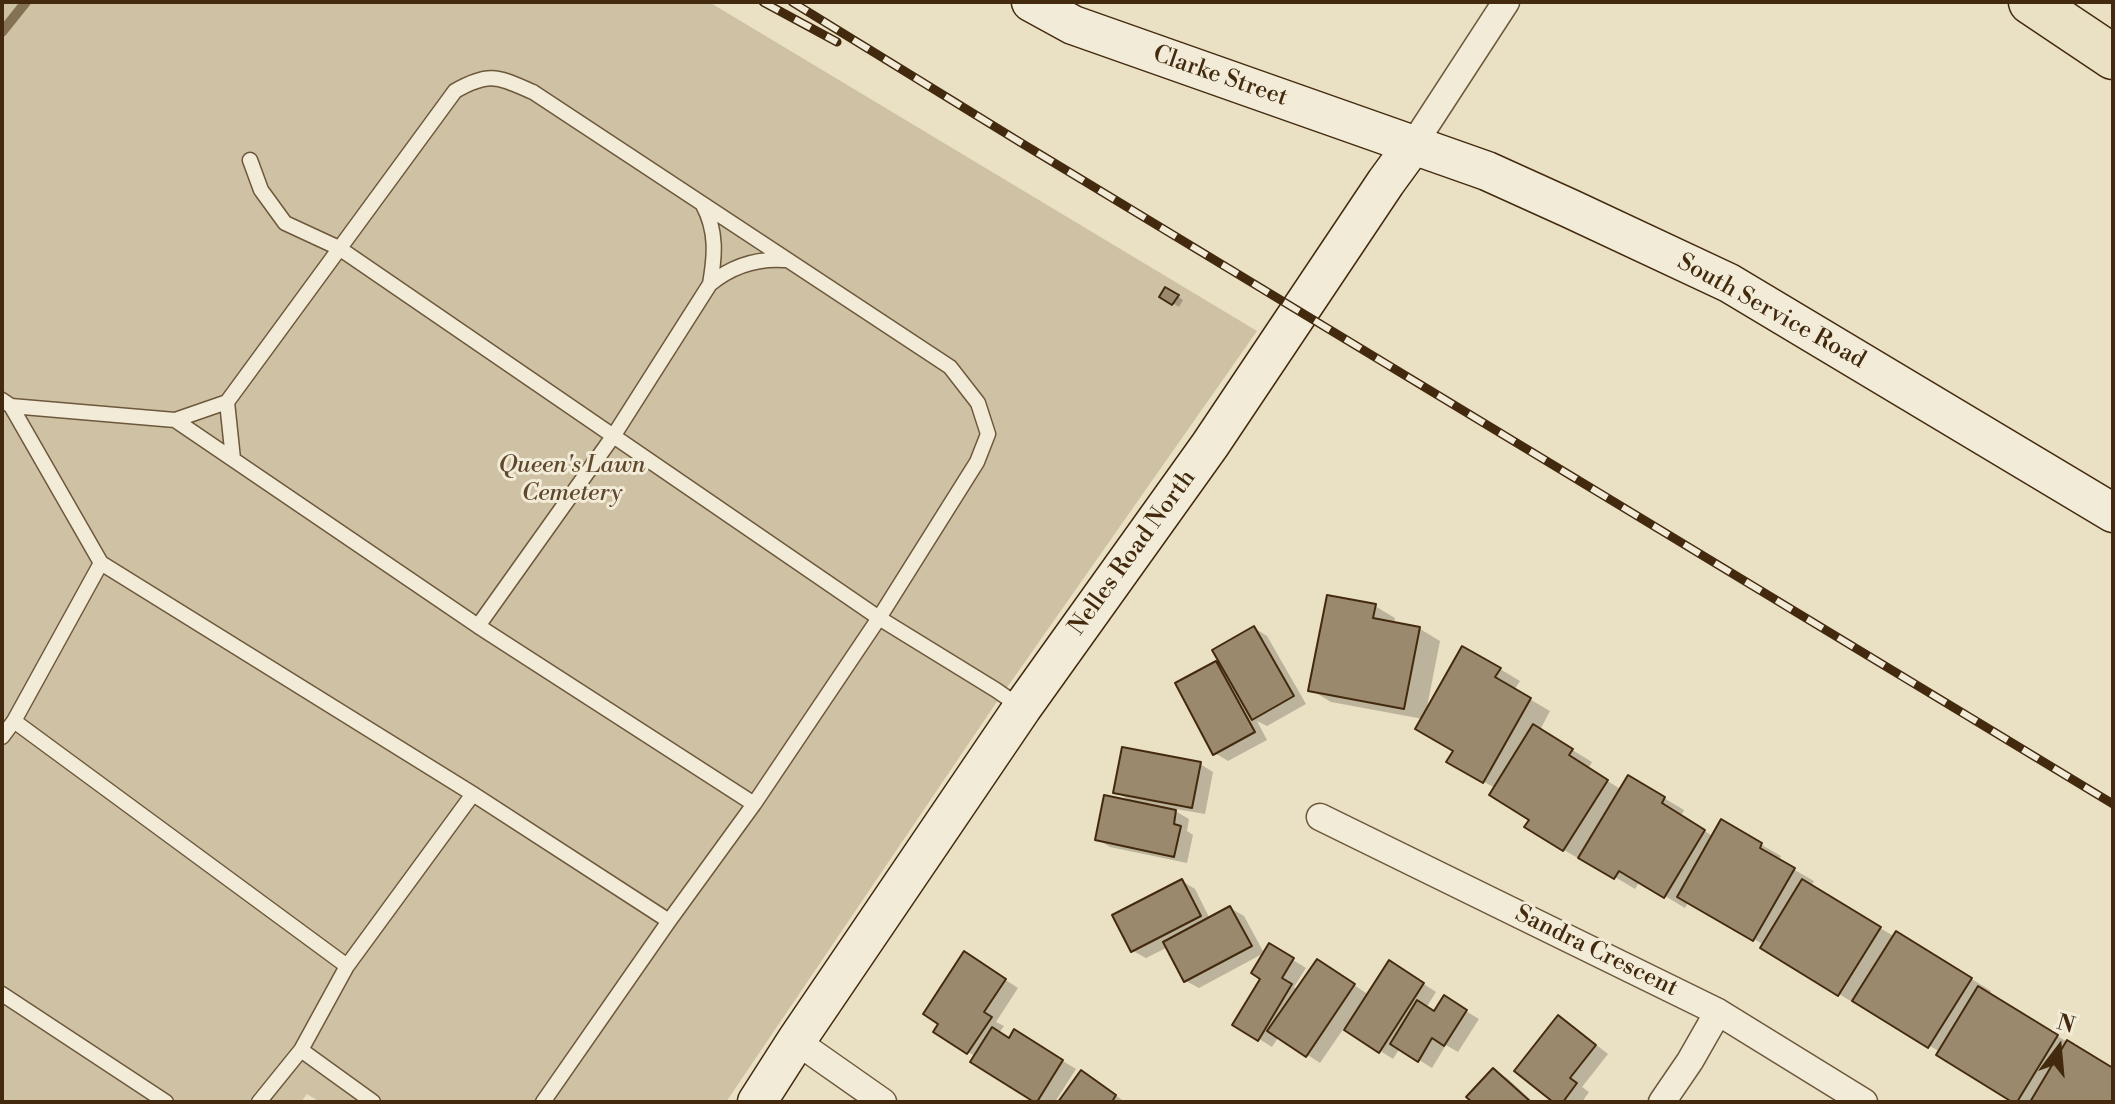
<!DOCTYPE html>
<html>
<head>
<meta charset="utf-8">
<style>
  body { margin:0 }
  #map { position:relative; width:2115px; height:1104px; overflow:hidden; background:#eae0c3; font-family:"Libre Bodoni",serif }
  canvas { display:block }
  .frame { position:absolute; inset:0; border:4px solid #432a0e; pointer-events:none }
  .north { position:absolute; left:2019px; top:1008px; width:80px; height:80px; -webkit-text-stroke:6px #f1ebd8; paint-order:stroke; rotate:16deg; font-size:22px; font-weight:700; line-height:32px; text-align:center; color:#432a0e }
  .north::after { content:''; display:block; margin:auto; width:28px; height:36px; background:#432a0e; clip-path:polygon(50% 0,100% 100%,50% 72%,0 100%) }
</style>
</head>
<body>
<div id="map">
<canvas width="2115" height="1104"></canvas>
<div class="frame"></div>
<div class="north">N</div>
</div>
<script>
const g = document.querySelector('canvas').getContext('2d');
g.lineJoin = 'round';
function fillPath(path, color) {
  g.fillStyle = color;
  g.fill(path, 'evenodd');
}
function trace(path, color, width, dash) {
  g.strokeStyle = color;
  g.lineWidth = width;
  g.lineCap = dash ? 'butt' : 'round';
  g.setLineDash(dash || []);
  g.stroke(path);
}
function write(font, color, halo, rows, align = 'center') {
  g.font = font + ' "Libre Bodoni",serif';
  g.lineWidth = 6;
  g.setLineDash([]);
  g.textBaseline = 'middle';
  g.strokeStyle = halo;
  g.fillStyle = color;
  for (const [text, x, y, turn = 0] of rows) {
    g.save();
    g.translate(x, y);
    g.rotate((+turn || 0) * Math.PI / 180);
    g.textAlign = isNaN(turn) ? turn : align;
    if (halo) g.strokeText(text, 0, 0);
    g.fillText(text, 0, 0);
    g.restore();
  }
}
fillPath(new Path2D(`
  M2,2h707l548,329 -263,375 -268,396h-406l-13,-8 -6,8h-299z`), '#cec1a4');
fillPath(new Path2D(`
  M1166,289l17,11 -4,7 -18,-11z
  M1375,606l20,12 -1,6 26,5 20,12 -14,71 74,-43 20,12 -6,9 36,21 -10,19 52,32 -4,7 34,21 7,-13 55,33 -3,6 33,21 8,-15 59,34 -2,5 35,20 -3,5 84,51 22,8 74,46 -2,3 124,76v32h-97l-76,-50 -79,-48 -2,2 -20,-12 -76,-47 1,-2 -75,-44 -4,7 -45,-27 -5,8 -50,-30 -2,2 -19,-11 -69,-62 -46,-26 6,-12 -32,-31 -92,-17 -20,-12z
  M1254,628l13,8 39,68 -39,22 -10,-5 10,19 -39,21 -13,-8 1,-90 9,5z
  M1200,764l13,8 -8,42 -35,-6 19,11 -2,12 6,4 -6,28 -77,-16 -13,-8 36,-37 -18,-10z
  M1182,881l13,8 15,30 20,-11 14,8 20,37 -65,35 -13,-7 -18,-34 -22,11 -13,-7z
  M1270,946l36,22 -12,19 4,3 32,-21 39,26 33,-25 34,22 -10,16 9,5 9,-15 35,21 -21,33 -12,-7 -14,23 -32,-20 -7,11 -49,-31 -24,35 -41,-27 -7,11 -37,-23 27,-46z
  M978,962l40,26 -22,34 8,4 -5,7 12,7h17l48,29 -21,33h-18l-64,-41 3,-4 -40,-26z
  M1559,1018l13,8 36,28 -26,33 7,5 -7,10h-26z
  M1493,1070l14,8 26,24h-58z
  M1094,1080l31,22h-65z`), '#0003');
trace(new Path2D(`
  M2,32l24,-30`), '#857255', 10);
const building = new Path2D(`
  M1165,287l14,8 -7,10 -13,-8z
  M1327,595l49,9 -3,14 47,9 -16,82 -96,-18z
  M1254,626l40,70 -42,24 -40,-70z
  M1462,646l39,22 -6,9 36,21 -48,85 -37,-21 7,-11 -38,-22z
  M1216,661l39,71 -42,23 -38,-72z
  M1533,724l40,25 -4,6 39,25 -45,71 -39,-24 5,-7 -40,-25z
  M1122,747l79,15 -9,46 -79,-15z
  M1628,775l37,22 -3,6 43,27 -41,68 -45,-27 -5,8 -36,-21z
  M1104,795l72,15 -2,14 7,2 -7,31 -79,-17z
  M1721,819l41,24 -2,5 35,20 -42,73 -76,-44z
  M1182,879l19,37 -70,36 -19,-37z
  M1802,879l79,48 -43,69 -78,-48z
  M1230,906l22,40 -68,36 -21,-40z
  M1896,931l76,47 -44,70 -76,-47z
  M1269,943l25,15 -12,20 10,6 -34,57 -26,-16 28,-46 -9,-6z
  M964,951l42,28 -22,33 8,5 -25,37 -34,-22 5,-8 -15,-10z
  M1317,959l38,25 -49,73 -39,-26z
  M1389,960l35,23 -45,70 -35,-23z
  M1978,986l80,49 -41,67h-5l-76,-47z
  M1444,995l23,15 -23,36 -12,-8 -14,24 -28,-18 27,-44 17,11z
  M1558,1015l38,30 -26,33 7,5 -14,19h-10l-39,-31z
  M992,1027l17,11 5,-9 49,31 -26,42h-3l-64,-40z
  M2067,1040l46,28v34h-83z
  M1493,1068l38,34h-59l-6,-5z
  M1081,1070l35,25 -3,5 2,2h-57z`);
fillPath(building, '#9a896c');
trace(building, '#432a0e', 2);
const lane = new Path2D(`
  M250,160l11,30 24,33 54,25 540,370 117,72 26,18
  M703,205c14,26 12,51 7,79
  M2,400l9,6 90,157 372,231 196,127
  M227,402l6,57
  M11,406l164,14 52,-18 228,-311c35,-20 43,-14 78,1l417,275 28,36 10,31 -11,28 -98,156 -125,186 -85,117 -126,181
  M175,420l303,206 276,178
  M478,626l136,-191 96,-151c22,-18 47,-26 75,-24
  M14,721l333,245
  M2,737l12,-16 87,-158
  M2,994l164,108
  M301,1050l72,52
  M259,1102l42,-52 46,-84 126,-172`);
const street = new Path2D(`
  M1413,145l93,-143
  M1320,817l398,195 146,90
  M796,1041l87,61
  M1662,1102l28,-41 28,-49`);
const secondary = new Path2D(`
  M1031,2l42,23 414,146 84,38 158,74 384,230
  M757,1102l39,-61 226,-333 188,-263 176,-263 27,-37`);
const highway = new Path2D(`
  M2031,2l82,55`);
trace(lane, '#6d583b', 17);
trace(street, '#6d583b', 29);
trace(secondary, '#432a0e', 41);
trace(highway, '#432a0e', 47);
trace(lane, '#f1ebd8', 14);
trace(street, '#f1ebd8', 26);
trace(secondary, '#f1ebd8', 38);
trace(highway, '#eae0c3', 44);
const rail = new Path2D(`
  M763,2l74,40
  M792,2l231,142 1090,660`);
trace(rail, '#432a0e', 9);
trace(rail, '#f1ebd8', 6, [18]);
write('24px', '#432a0e', '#f1ebd8', [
  ["Clarke Street",1220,77,19],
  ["South Service Road",1771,312,29],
  ["Nelles Road North",1133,553,-54],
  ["Sandra Crescent",1596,952,26]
]);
write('italic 24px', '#5f482c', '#f1ebd8', [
  ["Queen's Lawn",572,466],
  ["Cemetery",572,494]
]);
</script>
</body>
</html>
